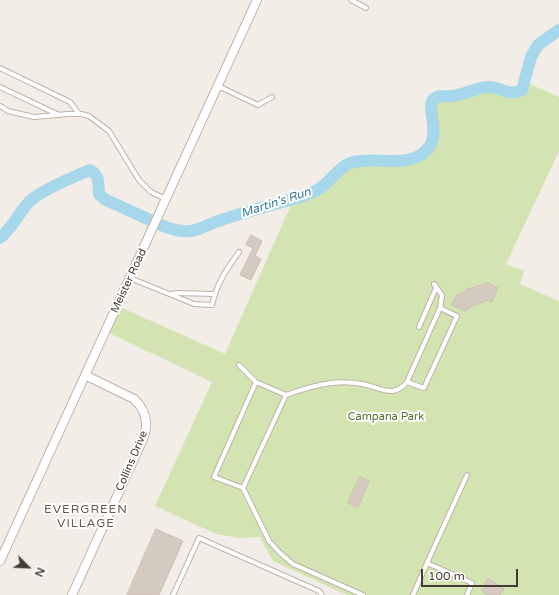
<!DOCTYPE html>
<html>
<head>
<meta charset="utf-8">
<style>
  body { margin:0 }
  #map { position:relative; width:559px; height:595px; overflow:hidden; background:#f2ede7; font-family:"Varela Round",sans-serif }
  canvas { display:block }
  .north { position:absolute; left:8px; top:547px; width:40px; height:40px; -webkit-text-stroke:3px #fff; paint-order:stroke; rotate:114deg; font-size:11px; font-weight:700; line-height:16px; text-align:center; color:#443d36 }
  .north::after { content:''; display:block; margin:auto; width:14px; height:18px; background:#443d36; clip-path:polygon(50% 0,100% 100%,50% 72%,0 100%) }
  .scale { position:absolute; left:421px; top:569px; width:97px; height:18px; box-sizing:border-box; border:2px solid #443d36; border-top:0; padding-left:5px; font-size:12px; line-height:14px; white-space:nowrap; color:#443d36; -webkit-text-stroke:3px #fff; paint-order:stroke }
</style>
</head>
<body>
<div id="map">
<canvas width="559" height="595"></canvas>
<div class="north">N</div>
<div class="scale">100 m</div>
</div>
<script>
const g = document.querySelector('canvas').getContext('2d');
g.lineJoin = 'round';
function fillPath(path, color) {
  g.fillStyle = color;
  g.fill(path, 'evenodd');
}
function trace(path, color, width, dash) {
  g.strokeStyle = color;
  g.lineWidth = width;
  g.lineCap = dash ? 'butt' : 'round';
  g.setLineDash(dash || []);
  g.stroke(path);
}
function write(font, color, halo, rows, align = 'center') {
  g.font = font + ' "Varela Round",sans-serif';
  g.lineWidth = 4;
  g.setLineDash([]);
  g.textBaseline = 'middle';
  g.strokeStyle = halo;
  g.fillStyle = color;
  for (const [text, x, y, turn = 0] of rows) {
    g.save();
    g.translate(x, y);
    g.rotate((+turn || 0) * Math.PI / 180);
    g.textAlign = isNaN(turn) ? turn : align;
    if (halo) g.strokeText(text, 0, 0);
    g.fillText(text, 0, 0);
    g.restore();
  }
}
fillPath(new Path2D(`
  M525,82l34,15v54l-53,113 18,7 -4,13 39,17v294h-212l-74,-34 -13,-24 -21,1 -23,-4 -61,-28 57,-124 -103,-49 11,-26 105,47 69,-156c8,-2 19,-5 25,-10 11,-8 20,-22 34,-25 23,-5 54,5 73,-13 18,-18 -5,-46 11,-53 4,-2 10,0 15,-1 12,-1 23,-8 35,-9 14,-1 19,10 35,3z`), '#d3e3b2');
trace(new Path2D(`
  M161,225c9,4 19,7 29,6 8,-1 16,-5 23,-8 13,-5 27,-9 41,-13 20,-7 44,-10 63,-20 13,-7 20,-22 33,-27 21,-7 46,3 67,-6 34,-17 2,-53 20,-60 5,-2 10,0 15,-1 12,-1 23,-8 35,-9 14,-1 19,10 35,3l9,-33 7,-12 21,-15
  M0,238c13,-11 18,-24 29,-36 12,-12 44,-25 61,-32 10,5 8,13 9,24l5,5 48,22`), '#a7d7ea', 12);
const building = new Path2D(`
  M251,235l11,6 -7,15 6,3 -10,21 -11,-5 13,-27 -7,-3z
  M488,283l10,5 -6,14 -4,-2 -20,8 -2,3 -15,-6 6,-10 9,-4v-1z
  M360,477l9,4 -11,26 -10,-4z
  M156,529l27,12 -24,54h-32z
  M488,579l16,10 -4,6h-12l-6,-4z`);
fillPath(building, '#d5cac0');
trace(building, '#cdbfb1', 1);
const lane = new Path2D(`
  M351,0l15,8
  M0,68l70,34 9,12
  M218,86l40,19 14,-8
  M0,87l59,28
  M0,106l8,5 26,6 34,-3h13l8,2 20,15 30,49 12,12 15,7
  M130,278l64,26 18,1c5,-22 14,-35 27,-53
  M434,284l8,11 -2,13
  M171,294l7,-1 37,1
  M419,327l17,-39
  M239,365l17,17 -42,95 29,11 26,53 11,12 13,11 70,31
  M286,395c25,-9 49,-16 76,-11 8,1 22,8 30,7 5,0 12,-5 15,-9l17,6 33,-72 -17,-8 -33,74
  M243,488l43,-93 -30,-13
  M427,563l40,-88
  M173,595l26,-57 120,53 3,4
  M413,595l14,-32 45,20 -5,12`);
const street = new Path2D(`
  M0,561l257,-561
  M72,595l71,-156c6,-15 3,-29 -9,-40l-49,-24`);
trace(lane, '#bcb4aa', 6);
trace(street, '#bcb4aa', 10);
trace(lane, '#fff', 4);
trace(street, '#fff', 8);
write('11px', '#443d36', '#fff', [
  ["Meister Road",129,281,-65],
  ["Collins Drive",132,461,-67]
]);
write('11px', '#50712e', '#fff', [
  ["Campana Park",386,417]
]);
write('italic 12px', '#347998', '#fff', [
  ["Martin's Run",276,203,-18]
]);
g.letterSpacing = '1px';
write('12px', '#665a4e', '#fff', [
  ["EVERGREEN",86,510],
  ["VILLAGE",86,524]
]);
g.letterSpacing = '0px';
</script>
</body>
</html>
